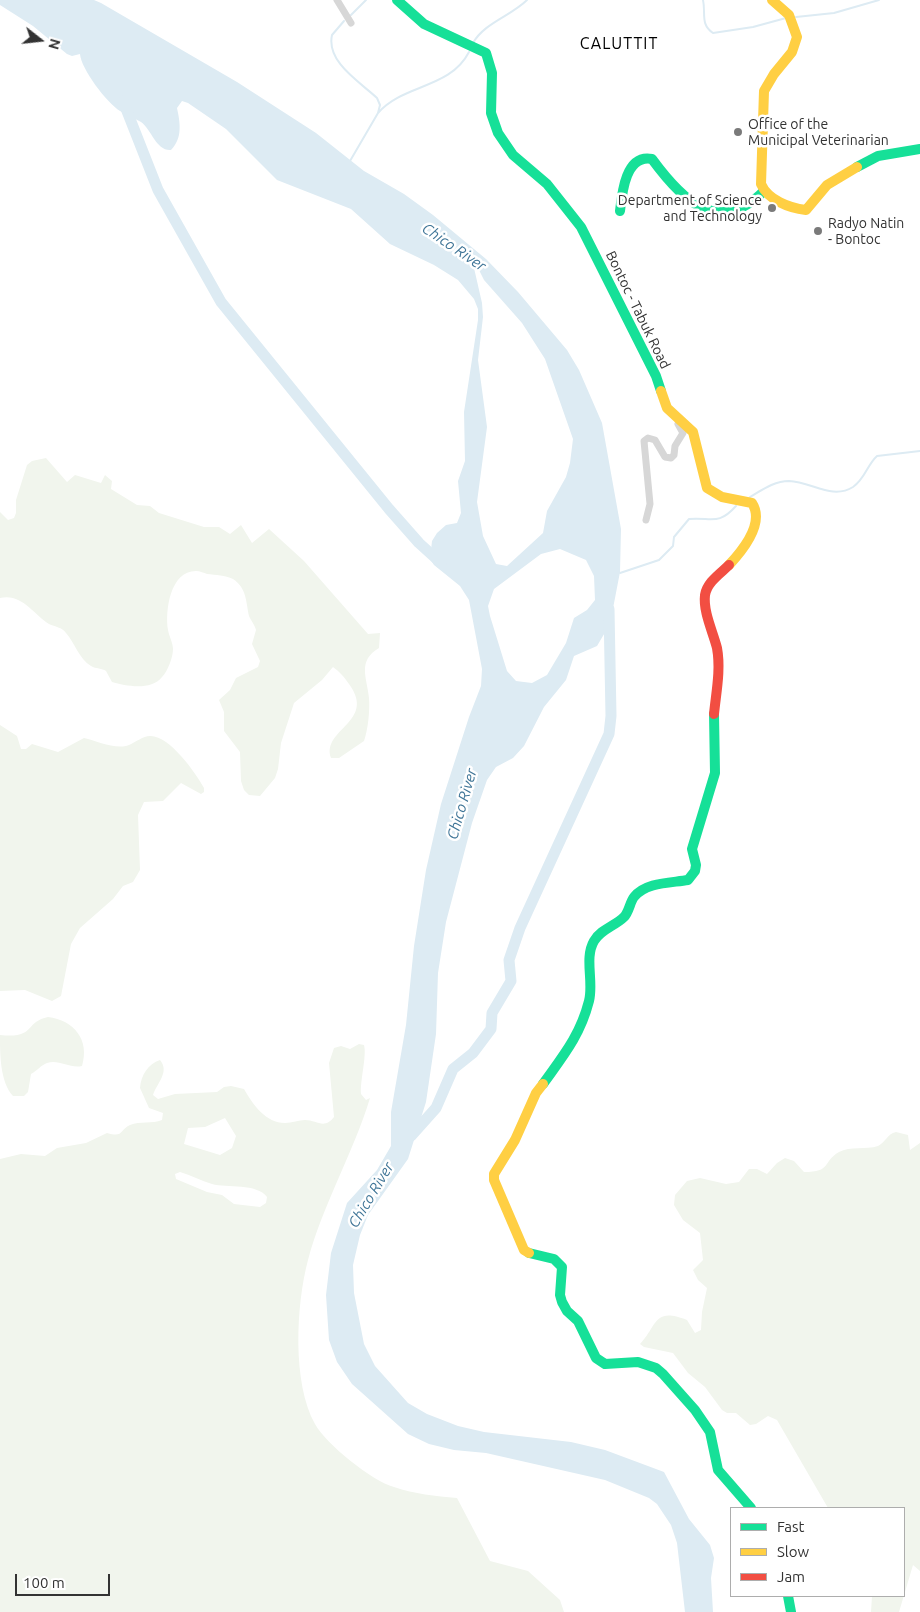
<!DOCTYPE html>
<html>
<head>
<meta charset="utf-8">
<style>
  body { margin:0 }
  #map { position:relative; width:920px; height:1612px; overflow:hidden; background:#fff; font-family:Ubuntu,sans-serif }
  canvas { display:block }
  .legend { position:absolute; left:730px; top:1507px; width:175px; height:90px; box-sizing:border-box; background:#fff; border:1px solid #adadad; margin:0; padding:6px 9px; list-style:none; font-size:15px; color:#333 }
  .legend li { display:flex; align-items:center; gap:10px; height:25px }
  .legend b { width:25px; border:1px solid #adadad }
  .north { position:absolute; left:15px; top:15px; width:50px; height:50px; -webkit-text-stroke:4px #fff; paint-order:stroke; rotate:106deg; font-size:14px; font-weight:700; line-height:20px; text-align:center; color:#333 }
  .north::after { content:''; display:block; margin:auto; width:18px; height:22px; background:#333; clip-path:polygon(50% 0,100% 100%,50% 72%,0 100%) }
  .scale { position:absolute; left:15px; top:1574px; width:95px; height:22px; box-sizing:border-box; border:2px solid #333; border-top:0; padding-left:6px; font-size:15px; line-height:18px; white-space:nowrap; color:#333; -webkit-text-stroke:4px #fff; paint-order:stroke }
</style>
</head>
<body>
<div id="map">
<canvas width="920" height="1612"></canvas>
<ul class="legend">
<li><b style="height:6px;background:#16e098"></b>Fast</li>
<li><b style="height:6px;background:#ffcf43"></b>Slow</li>
<li><b style="height:6px;background:#f24e42"></b>Jam</li>
</ul>
<div class="north">N</div>
<div class="scale">100 m</div>
</div>
<script>
const g = document.querySelector('canvas').getContext('2d');
g.lineJoin = 'round';
function fillPath(path, color) {
  g.fillStyle = color;
  g.fill(path, 'evenodd');
}
function trace(path, color, width, dash) {
  g.strokeStyle = color;
  g.lineWidth = width;
  g.lineCap = dash ? 'butt' : 'round';
  g.setLineDash(dash || []);
  g.stroke(path);
}
function write(font, color, halo, rows, align = 'center') {
  g.font = font + ' Ubuntu,sans-serif';
  g.lineWidth = 5;
  g.setLineDash([]);
  g.textBaseline = 'middle';
  g.strokeStyle = halo;
  g.fillStyle = color;
  for (const [text, x, y, turn = 0] of rows) {
    g.save();
    g.translate(x, y);
    g.rotate((+turn || 0) * Math.PI / 180);
    g.textAlign = isNaN(turn) ? turn : align;
    if (halo) g.strokeText(text, 0, 0);
    g.fillText(text, 0, 0);
    g.restore();
  }
}
fillPath(new Path2D(`
  M46,458l21,24 8,-7 26,8 4,-8 7,6 -1,8 26,16 13,1 9,7 45,14h15l11,7 11,-9 11,18 17,-14 35,32 64,73 12,-1 -1,15c-22,13 -12,29 -10,50 1,12 -1,32 -5,43l-25,17h-8c-10,-29 46,-36 18,-74 -5,-7 -9,-12 -16,-17l-11,13 -28,23 -13,40 -3,26 -3,9 -15,18 -11,-1 -5,-5 -3,-9 -1,-29 -16,-21v-19l-5,-12 11,-10 6,-12 22,-11 2,-6 -8,-17 4,-14c-1,-5 -5,-9 -7,-14 -3,-13 -2,-28 -16,-37 -8,-4 -17,-4 -26,-5 -3,-1 -7,-3 -11,-3 -26,0 -31,40 -28,59 1,6 5,13 5,19 0,8 -5,22 -11,28 -11,14 -36,9 -50,5l-6,-11c-4,-3 -10,-2 -15,-5 -12,-7 -16,-23 -25,-33 -4,-6 -11,-6 -17,-9 -16,-10 -27,-31 -49,-26v-86l8,8 6,-2 2,-5v-13l11,-35 5,-4z
  M0,725l17,11 4,13h5l6,-5 26,8 26,-14c13,3 32,12 45,7 7,-3 14,-9 21,-9 19,-1 46,37 54,52v4l-3,2 -20,-11 -18,18 -19,1 -6,13 2,55 -7,12 -10,4 -10,13 -33,29 -9,16 -10,52 -9,5 -27,-11 -25,1z
  M48,1017c26,3 42,23 34,49 -12,3 -23,-7 -35,-3 -6,2 -10,8 -16,11l-3,18 -4,4h-11c-13,-14 -13,-42 -13,-61 36,4 24,-13 48,-18z
  M359,1044l5,1c3,11 -4,35 -3,49l5,6 4,-2c-17,56 -47,106 -62,162 -12,45 -16,123 7,164 11,20 57,57 79,63 21,7 41,9 63,11l33,63 38,10 32,29 4,12h-564v-453l21,-5 24,2 12,-8 29,-5 21,-10c17,5 12,-3 23,-8 10,-4 22,-1 32,-5l1,-7 -14,-5 -9,-20c1,-13 8,-24 20,-28 10,12 -3,23 -7,35l5,4 17,-5 42,-2 7,-5 7,-1 13,3c9,16 22,34 41,34 7,0 14,-3 20,-3 12,0 19,10 29,-3l-5,-54 5,-15 7,-2 9,3zM225,1118l11,18 -4,12 -12,7 -36,-11 4,-16 17,-1zM180,1172c11,3 21,9 32,12 15,4 45,-1 55,13l-1,6 -6,4 -26,-3 -12,-9 -15,-3 -31,-13 -1,-5z
  M896,1132l12,3 2,15 10,-7v428l-7,-6 -14,47h-28l1,-16h32v-88h-76l-51,-88 -9,-4 -12,8 -6,1 -14,-12h-9l-5,-3 -17,-23 -17,-14 -15,-20 -29,-6 -4,-3c18,-19 13,-37 47,-24l8,13 6,-3 1,-18 5,-24 -9,-8 -5,-10 10,-10 -3,-27 -17,-13 -9,-15 1,-10 12,-14 13,-3 26,6 13,-2 10,-13h8l10,5 10,-11 8,-5 9,3 10,11c28,0 18,-10 35,-20 11,-6 27,-2 39,-6 7,-3 9,-12 18,-14z`), '#f1f5ed');
fillPath(new Path2D(`
  M0,0h94l7,3 136,79 79,51 48,38 40,23 29,21 53,44 32,33 49,58 12,20 23,53 19,106 -1,43 -10,52 -13,22 -23,10 -8,24 -22,27 -20,39 -11,12 -17,9 -9,13 -15,43 -26,99 -8,51 -2,61 -10,68 -18,57 -40,56 -8,20 -7,30 1,28 10,51 11,22 33,37 19,11 31,12 26,6 87,10 34,8 59,22 25,47 21,26 4,13 -3,20 2,34h-28l-8,-69 -6,-18 -14,-21 -8,-6 -44,-18 -119,-27 -32,-3 -25,-6 -21,-10 -56,-50 -15,-22 -8,-22 -3,-45 5,-42 16,-50 30,-33 14,-24v-34l15,-87 8,-79 12,-76 15,-66 28,-87 12,-31 1,-17 -13,-69 -9,-14 -26,-21 -4,-6 2,-18 5,-8 9,-8 11,-2 4,-10 -3,-32 7,-20 -1,-49 14,-92v-11l-4,-10 -16,-19 -24,-15 -44,-21 -39,-35 -74,-29 -51,-51 -38,-26 -6,-2 -5,7c3,14 6,30 -6,42 -15,1 -19,-20 -30,-28 -7,-4 -14,-7 -21,-11 -13,-8 -39,-42 -40,-57l-8,2 -5,-2 -34,-28 -33,-21zM476,264l8,16 38,43 23,36 28,80 -3,24 -4,14 -19,34 -4,22 -36,33 -11,-2 -13,-28 -6,-34 10,-75 -9,-67 5,-43 -1,-14 -8,-35zM560,549l26,11 8,16 1,24 -8,10 -13,8 -8,25 -19,32 -15,8 -16,-2 -9,-10 -17,-55 -2,-10 6,-17 47,-35z`), '#ddebf3');
trace(new Path2D(`
  M703,0c3,14 -3,24 10,33l40,-6 33,-9
  M351,15l15,-15
  M796,17l38,-4 45,-13
  M344,21l-12,14c-6,27 28,47 45,63l3,7 -2,8 -28,48
  M473,43c11,-20 38,-27 54,-43
  M378,113c25,-29 72,-24 91,-61
  M750,497c12,-7 24,-16 39,-16 23,1 43,19 64,6 12,-8 14,-22 24,-31l43,-5
  M620,573l39,-13 14,-14 1,-9 15,-18c23,-2 29,7 47,-13`), '#ddebf3', 2);
trace(new Path2D(`
  M123,101l35,89 63,112 168,207 30,34 22,20
  M411,1136l25,-28 17,-39 20,-16 18,-24 1,-16 19,-32 -2,-21 11,-32 89,-194 2,-18 -2,-107`), '#ddebf3', 11);
trace(new Path2D(`
  M337,0l14,23
  M646,520l4,-16 -6,-63 4,-3 7,2 10,17 6,1 3,-3 1,-9 8,-13 -5,-9`), '#d7d7d7', 7);
trace(new Path2D(`
  M397,0l27,24 62,29 6,20 -1,40 7,20 15,22 34,29 34,43 75,149 5,15
  M857,167l21,-11 42,-7
  M620,211c2,-19 6,-57 32,-52 30,41 66,78 112,32
  M543,1084c20,-28 37,-48 46,-83 5,-19 -5,-43 5,-60 7,-12 21,-15 30,-24 5,-5 6,-15 10,-20 12,-15 37,-14 54,-17l7,-9 1,-6 -4,-16 23,-76 -1,-59
  M529,1253l25,6 8,8 -2,28 2,7 5,9 11,10 18,37 9,6 33,-2 18,6 7,6 32,36 15,22 8,38 33,38
  M788,1596l3,16`), '#16e098', 10);
trace(new Path2D(`
  M772,0l17,15 8,22 -5,15 -18,22 -10,17 -3,93c7,16 28,24 45,26l21,-25 30,-18
  M661,391l6,17 26,24 14,56 15,9 30,6c13,20 -9,47 -23,62
  M529,1253l-5,-3 -30,-70v-6l21,-34 21,-47 7,-9`), '#ffcf43', 10);
trace(new Path2D(`
  M714,714c2,-21 7,-44 3,-66 -4,-16 -14,-36 -12,-53 2,-13 16,-22 24,-30`), '#f24e42', 10);
for (const [x, y, r, color] of [
  [738,132,5,"#7a7a7a"],
  [772,208,5,"#7a7a7a"],
  [818,231,5,"#7a7a7a"]
]) {
  const dot = new Path2D();
  dot.arc(x, y, r, 0, 2 * Math.PI);
  g.fillStyle = color;
  g.fill(dot);
  trace(dot, '#fff', 2);
}
write('14px', '#333', '#fff', [
  ["Office of the",748,124],
  ["Municipal Veterinarian",748,140],
  ["Department of Science",762,200,"right"],
  ["and Technology",762,216,"right"],
  ["Radyo Natin",828,223],
  ["- Bontoc",828,239]
], 'left');
write('14px', '#333', '#fff', [
  ["Bontoc - Tabuk Road",638,310,64]
]);
write('italic 15px', '#3f7597', '#fff', [
  ["Chico River",454,247,34],
  ["Chico River",462,804,-74],
  ["Chico River",371,1195,-59]
]);
g.letterSpacing = '1px';
write('16px', '#000', '#fff', [
  ["CALUTTIT",619,44]
]);
g.letterSpacing = '0px';
</script>
</body>
</html>
